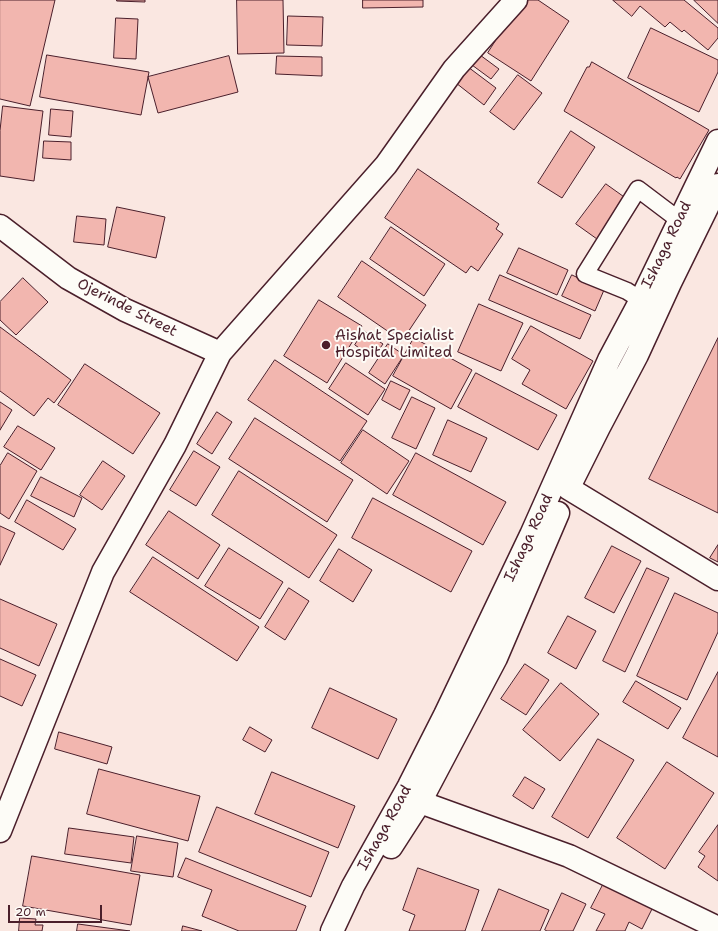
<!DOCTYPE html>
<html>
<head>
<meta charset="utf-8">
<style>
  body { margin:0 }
  #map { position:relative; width:718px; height:931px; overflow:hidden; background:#fae7e1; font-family:"Shantell Sans",sans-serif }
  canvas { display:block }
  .scale { position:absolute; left:8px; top:905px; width:94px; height:18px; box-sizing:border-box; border:2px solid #4a1f2b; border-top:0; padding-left:5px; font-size:12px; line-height:14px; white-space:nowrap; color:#4a1f2b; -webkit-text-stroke:3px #fdfcf7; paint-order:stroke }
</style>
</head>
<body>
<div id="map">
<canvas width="718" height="931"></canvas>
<div class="scale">20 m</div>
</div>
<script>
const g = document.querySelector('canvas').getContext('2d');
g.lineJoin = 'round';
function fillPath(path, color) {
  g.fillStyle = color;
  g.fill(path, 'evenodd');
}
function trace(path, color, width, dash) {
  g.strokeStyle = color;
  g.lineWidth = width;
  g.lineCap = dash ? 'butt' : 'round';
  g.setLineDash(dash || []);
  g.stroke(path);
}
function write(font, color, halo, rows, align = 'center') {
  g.font = font + ' "Shantell Sans",sans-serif';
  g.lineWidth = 4;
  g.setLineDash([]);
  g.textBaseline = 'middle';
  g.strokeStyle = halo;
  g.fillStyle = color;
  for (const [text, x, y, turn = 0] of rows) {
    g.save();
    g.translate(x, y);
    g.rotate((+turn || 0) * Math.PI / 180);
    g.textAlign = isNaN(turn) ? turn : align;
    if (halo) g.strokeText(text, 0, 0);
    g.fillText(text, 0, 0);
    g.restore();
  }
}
const building = new Path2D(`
  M0,0h55l-25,106 -30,-7z
  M117,0h28v2l-28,-1z
  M237,0h46l1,53 -46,1z
  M363,0h60v7l-60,1z
  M522,0h16l31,21 -38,60 -43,-28z
  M613,0h71l34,28v10l-10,12 -24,-20 -2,2 -12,-10 -5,5 -25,-21 -8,10z
  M694,0h24v23z
  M288,16l35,1 -1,29 -35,-1z
  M116,18l22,1 -2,40 -22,-1z
  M651,28l67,32v12l-19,40 -71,-34z
  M47,55l102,17 -8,43 -101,-18z
  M480,55l19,14 -8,10 -19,-14z
  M229,56l9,36 -80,21 -10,-36z
  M277,56l45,1v19l-46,-2z
  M592,62l117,68 -29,49 -3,-2 -1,1 -112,-67 23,-44h2z
  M468,67l28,21 -12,17 -28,-22z
  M518,75l24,18 -28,37 -24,-18z
  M3,106l40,5 -9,70 -34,-5v-45z
  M51,109l22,2 -2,26 -22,-2z
  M571,131l24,16 -33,51 -24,-15z
  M44,141l27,1v18l-28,-2z
  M418,169l81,55 -3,5 7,5 -25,37 -7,-5 -5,7 -81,-55z
  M606,184l21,15 -30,40 -21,-15z
  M117,207l48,10 -9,41 -48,-11z
  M77,216l29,3 -2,26 -30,-3z
  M391,227l54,37 -21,32 -54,-37z
  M519,248l49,22 -11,25 -50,-22z
  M362,261l64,44 -24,36 -64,-44z
  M500,275l91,40 -11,24 -91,-39z
  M572,275l32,15 -9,21 -33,-15z
  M23,278l25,24 -32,33 -16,-15v-18z
  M319,300l43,26 -35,57 -43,-27z
  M479,304l44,19 -22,48 -43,-19z
  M531,326l62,35 -27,48 -44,-25 8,-14 -18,-11z
  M0,327l71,53 -17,23 -6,-5 -14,18 -34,-25z
  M364,331l19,13 -10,14 -18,-13z
  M414,338l58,32 -21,39 -58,-33z
  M718,338v175l-69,-34z
  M388,344l16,11 -19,29 -16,-11z
  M275,360l92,61 -27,40 -92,-61z
  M346,363l39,26 -17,26 -39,-26z
  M85,364l75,49 -27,41 -75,-49z
  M476,373l81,42 -19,35 -80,-43z
  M391,381l19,9 -10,20 -18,-10z
  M412,397l23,11 -19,41 -24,-11z
  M0,402l12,8 -12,20z
  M217,412l15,10 -20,32 -15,-10z
  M255,418l98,62 -26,42 -98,-63z
  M448,420l39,18 -16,34 -38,-17z
  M18,426l37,22 -14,22 -37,-23z
  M363,430l46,31 -22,33 -46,-31z
  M194,451l26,16 -24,39 -26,-16z
  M8,453l29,18 -28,48 -9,-6v-47z
  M416,453l90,49 -23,43 -90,-50z
  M103,461l22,15 -23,34 -22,-15z
  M239,471l98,64 -28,43 -97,-63z
  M41,477l41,21 -8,19 -43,-21z
  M373,498l99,53 -21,41 -99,-54z
  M27,500l49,29 -13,21 -48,-28z
  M169,511l51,34 -22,34 -52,-34z
  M0,526l15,7 -15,32z
  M718,545v17l-8,-4z
  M612,546l29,15 -27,52 -29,-15z
  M229,548l54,34 -23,37 -55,-33z
  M339,549l33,21 -19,32 -33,-21z
  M153,557l106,70 -22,34 -107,-69z
  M647,568l22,10 -44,94 -22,-11z
  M289,588l20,13 -24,39 -20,-13z
  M675,593l43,20v19l-31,68 -50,-24z
  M0,599l57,25 -18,42 -39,-18z
  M568,616l28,15 -20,38 -28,-16z
  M0,659l36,16 -14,31 -22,-10z
  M525,664l24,16 -23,35 -25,-16z
  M718,672v85l-35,-19z
  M636,681l45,27 -13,21 -45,-27z
  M561,683l38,31 -39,47 -37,-31z
  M330,688l67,31 -19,40 -66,-31z
  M250,727l22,13 -7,12 -22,-12z
  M59,732l53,15 -5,17 -52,-15z
  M598,739l36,21 -46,78 -36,-21z
  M667,762l47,31 -49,76 -48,-31z
  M99,769l101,27 -12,45 -101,-27z
  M272,772l83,34 -17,42 -83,-34z
  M525,777l20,12 -12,20 -20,-13z
  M217,807l112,45 -18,45 -112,-45z
  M718,825v56l-20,-14 7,-11 -6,-4z
  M69,828l65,9 -3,26 -66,-9z
  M137,836l41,7 -5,34 -42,-6z
  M32,856l108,19 -9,50 -108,-19z
  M186,858l120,48 -10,25h-57l-37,-15 10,-26 -34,-13z
  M418,868l61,22 -14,41h-56l6,-16 -12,-5z
  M605,881l49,24 -12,24 -13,-7 -4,9h-29l9,-17 -14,-6z
  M499,889l50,21 -9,21h-58z
  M562,893l24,11 -13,27h-26l-2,-1z
  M20,918l16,1 -1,6h8l-1,6h-23z
  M78,924l52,7h-53z
  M183,926l19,5h-20z`);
fillPath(building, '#f2b6af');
trace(building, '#4a1f2b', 1);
const service = new Path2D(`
  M641,300l-14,-9 -42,-17 53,-85 41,31`);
const minor = new Path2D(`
  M0,226l68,52 57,32 95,43
  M568,488l150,91
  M420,802l149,54 149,72
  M0,831l103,-259 72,-127 45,-92 166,-188 68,-96 62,-69`);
const secondary = new Path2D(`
  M572,481l27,-54 38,-72 33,-72 48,-98
  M391,847l29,-45 76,-144 62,-145
  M332,931l21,-45 56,-100 36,-71 86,-180 78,-175 32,-60 77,-159`);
trace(service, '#4a1f2b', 19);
trace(minor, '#4a1f2b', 25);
trace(secondary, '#4a1f2b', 25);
trace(service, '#fdfcf7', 16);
trace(minor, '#fdfcf7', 22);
trace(secondary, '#fdfcf7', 22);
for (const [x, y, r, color] of [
  [326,345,5,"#4a1f2b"]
]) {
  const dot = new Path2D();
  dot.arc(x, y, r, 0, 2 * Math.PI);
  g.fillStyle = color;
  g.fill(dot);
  trace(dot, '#fdfcf7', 1.5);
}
write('15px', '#4a1f2b', '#fdfcf7', [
  ["Ishaga Road",667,245,-64],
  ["Ojerinde Street",127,308,27],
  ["Ishaga Road",529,538,-65],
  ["Ishaga Road",385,828,-61]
]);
write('15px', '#4a1f2b', '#fdfcf7', [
  ["Aishat Specialist",335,336],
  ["Hospital Limited",335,353]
], 'left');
</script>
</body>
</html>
